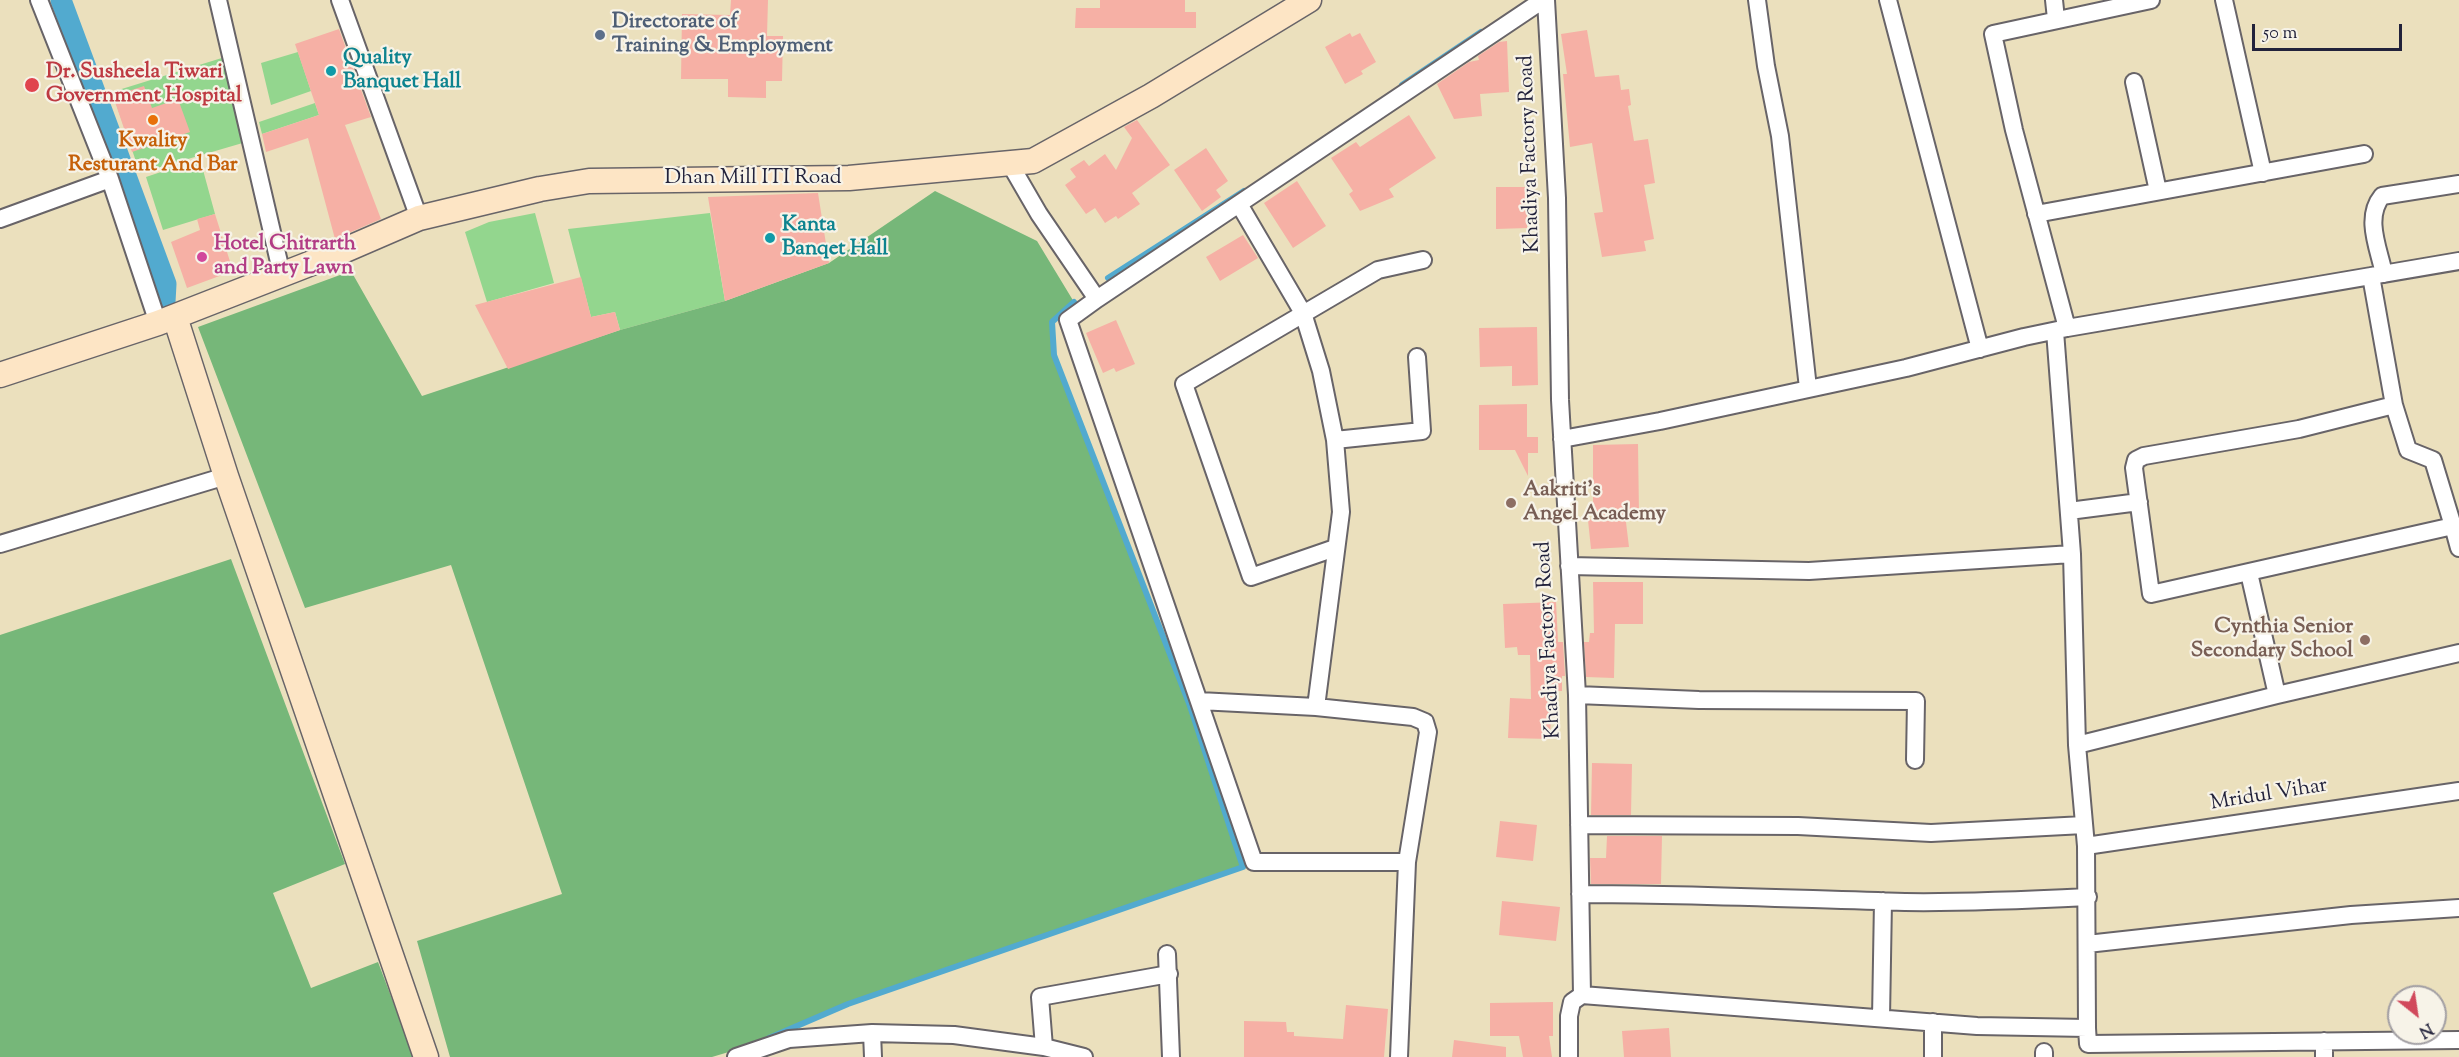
<!DOCTYPE html>
<html>
<head>
<meta charset="utf-8">
<style>
  body { margin:0 }
  #map { position:relative; width:2459px; height:1057px; overflow:hidden; background:#ebe0bd; font-family:"Sorts Mill Goudy",serif }
  canvas { display:block }
  .north { position:absolute; left:2387px; top:985px; width:60px; height:60px; box-sizing:border-box; background:#f7f3e8; border:2px solid #a29fa3; border-radius:50%; rotate:150deg; font-size:16px; font-weight:700; line-height:24px; text-align:center; color:#22223b }
  .north::after { content:''; display:block; margin:auto; width:21px; height:27px; background:#d1495b; clip-path:polygon(50% 0,100% 100%,50% 72%,0 100%) }
  .scale { position:absolute; left:2252px; top:24px; width:150px; height:27px; box-sizing:border-box; border:3px solid #22223b; border-top:0; padding-left:8px; font-size:18px; line-height:21px; white-space:nowrap; color:#22223b; -webkit-text-stroke:4px #f7f3e8; paint-order:stroke }
</style>
</head>
<body>
<div id="map">
<canvas width="2459" height="1057"></canvas>
<div class="north">N</div>
<div class="scale">50 m</div>
</div>
<script>
const g = document.querySelector('canvas').getContext('2d');
g.lineJoin = 'round';
function fillPath(path, color) {
  g.fillStyle = color;
  g.fill(path, 'evenodd');
}
function trace(path, color, width, dash) {
  g.strokeStyle = color;
  g.lineWidth = width;
  g.lineCap = dash ? 'butt' : 'round';
  g.setLineDash(dash || []);
  g.stroke(path);
}
function write(font, color, halo, rows, align = 'center') {
  g.font = font + ' "Sorts Mill Goudy",serif';
  g.lineWidth = 4.5;
  g.setLineDash([]);
  g.textBaseline = 'middle';
  g.strokeStyle = halo;
  g.fillStyle = color;
  for (const [text, x, y, turn = 0] of rows) {
    g.save();
    g.translate(x, y);
    g.rotate((+turn || 0) * Math.PI / 180);
    g.textAlign = isNaN(turn) ? turn : align;
    if (halo) g.strokeText(text, 0, 0);
    g.fillText(text, 0, 0);
    g.restore();
  }
}
fillPath(new Path2D(`
  M298,52l13,39 -40,14 -10,-42z
  M225,57l21,85 -106,31 -28,-81z
  M315,103l4,12 -57,19 -3,-12z
  M200,159l15,55 -52,16 -17,-53z
  M535,213l19,70 -67,19 -22,-70 24,-10z
  M710,213l15,88 -105,29 -5,-18 -24,5 -23,-88z`), '#93d68e');
fillPath(new Path2D(`
  M935,191l102,50 37,61 -22,20 2,33 136,351 53,161 -395,137 -96,41 -40,12h-262l-33,-116 145,-47 -111,-329 -146,43 -107,-281 153,-56 71,125 198,-66 105,-29 104,-38z
  M231,559l114,305 -72,29 38,95 67,-26 36,95h-414v-422z`), '#76b779');
trace(new Path2D(`
  M1402,85l79,-53
  M1108,278l136,-87
  M769,1038l79,-34 395,-137 -53,-161 -136,-351 -2,-33 22,-20`), '#52aacf', 6);
trace(new Path2D(`
  M61,0l105,284 -1,18`), '#52aacf', 21);
fillPath(new Path2D(`
  M731,0h37l-1,36h16l-1,45h-16v17l-38,-1v-18h-47l1,-65 48,1z
  M1100,0h85v12h11v16h-121l1,-20h24z
  M339,29l32,88 -26,8 36,94 -46,20 -27,-101 -42,14 -4,-18 57,-19 -24,-71z
  M1587,30l8,47 24,-2 2,15 8,-1 2,16 -3,1 6,35 14,-2 7,44 -11,2 10,54 -10,2 2,10 -44,6 -8,-44 9,-1 -11,-69 -22,4 -7,-73h4l-6,-40z
  M1350,33l2,4 8,-4 16,29 -15,9 2,3 -18,10 -20,-37z
  M1507,41l2,51 -29,2 2,22 -28,3 -17,-35 32,-22 10,-2 -1,-4 21,-14z
  M144,86l8,22 26,-9 12,33 -58,20 -19,-56z
  M1409,115l27,43 -47,31 5,8 -34,14 -11,-17 4,-3 -22,-33 25,-16 4,5z
  M1137,120l33,45 -38,28 8,11 -22,15 -2,-3 -11,7 -10,-15 -9,6 -21,-29 11,-8 -6,-8 14,-9 5,6 16,-12 11,16 16,-32 -8,-11z
  M1206,148l22,33 -12,9 5,7 -19,14 -28,-41z
  M1297,181l29,45 -33,22 -29,-45z
  M1496,187h31v41l-31,1z
  M818,193l11,70 -104,38 -17,-104z
  M215,214l18,57 -46,17 -16,-46 29,-12 -3,-11z
  M1243,235l15,23 -38,23 -14,-24z
  M581,277l10,40 24,-5 5,18 -112,39 -33,-64z
  M1116,320l19,44 -19,8 -2,-4 -11,5 -17,-40z
  M1537,327l1,58 -26,1v-20l-32,1 -1,-39z
  M1527,404v33h11v16h-10v23l-13,-26h-36v-45z
  M1638,444l1,70h-14l4,33 -38,2 -3,-29 5,-1v-74z
  M1593,582h50v42h-28l-1,54 -28,-1 -2,-35h5l1,-9h4z
  M1556,602l2,40h5l2,34h-3v15h-10l-2,48 -42,-1 2,-40 21,1 -1,-44h-12l-1,-8 -12,1 -2,-44z
  M1592,763l40,1 -1,51h-40z
  M1500,821l37,4 -4,36 -37,-4z
  M1607,836h55l-1,48h-70l-1,-26h16z
  M1502,901l58,6 -4,34 -57,-6z
  M1553,1002v34h-4l3,21h-29l-4,-21h-29v-33z
  M1346,1005l42,4 -4,48h-140v-36l42,1 1,10h7v4l49,3z
  M1669,1028l2,29h-47l-2,-26z
  M1454,1040l52,7v10h-54z`), '#f6b0a5');
const street = new Path2D(`
  M39,0l71,179 48,144
  M218,0l64,275
  M340,0l79,218
  M1546,0l11,198 3,202 17,295 5,300 -10,7 -3,14v41
  M1757,0l9,66 14,70 28,252
  M1888,0l92,349
  M2054,0l2,19
  M2224,0l39,173
  M2134,82l24,109
  M1010,164l29,50 58,85 446,-299
  M1239,204l64,109 18,58 14,69 6,72 -25,195
  M2036,214l328,-60
  M0,219l110,-40
  M2384,274c-5,-25 -20,-56 -2,-78l77,-12
  M2371,276l23,129 -95,24 -155,27 -8,4 -2,8 17,126 302,-68 6,22
  M1097,299l-29,21 186,542h153
  M2067,328l-53,-198 -21,-96 158,-34
  M2394,405l14,45 25,10 20,66
  M1562,439l98,-18 246,-53 118,-31 43,-9 392,-67
  M1335,440l87,-9 -5,-74
  M2069,511l70,-9
  M0,544l226,-68
  M1335,548l-84,29 -67,-193 194,-114 45,-10
  M1569,566l240,5 263,-17
  M2249,573l28,122
  M1577,695l122,5 217,1 -1,59
  M1199,701l117,6 97,10 12,5 3,10 -21,130 -8,195
  M2077,745l200,-50 182,-42
  M1579,825l219,1 133,7 153,-8
  M2086,846l373,-55
  M1580,894c109,0 217,5 325,8 61,1 122,-2 183,-5
  M2087,944l264,-29 108,-7
  M1167,954l4,103
  M1582,995l395,31 110,2 -1,-182 -9,-101 -5,-191 -17,-223
  M1881,1018l2,-117
  M2087,1028l1,16 371,-4
  M872,1033l1,24
  M1044,1047l-4,-50 129,-23
  M2044,1052v5
  M736,1057l53,-18 83,-6 82,2 90,12 40,10
  M1933,1057v-35
  M2324,1057v-16`);
const secondary = new Path2D(`
  M175,317l51,159 200,581
  M0,375l158,-52 187,-73 74,-32 121,-29 49,-8 260,-3 184,-17 118,-65 158,-96`);
trace(street, '#686468', 20);
trace(secondary, '#686468', 27);
trace(street, '#fff', 16);
trace(secondary, '#fde5c5', 24);
for (const [x, y, r, color] of [
  [600,35,6,"#5c6f8a"],
  [331,71,6,"#0f9aa8"],
  [32,85,8,"#e0444e"],
  [153,120,6,"#e8710a"],
  [770,238,6,"#0f9aa8"],
  [202,257,6,"#d1479c"],
  [1511,503,6,"#8d6e63"],
  [2365,640,6,"#8d6e63"]
]) {
  const dot = new Path2D();
  dot.arc(x, y, r, 0, 2 * Math.PI);
  g.fillStyle = color;
  g.fill(dot);
  trace(dot, '#f7f3e8', 2);
}
write('bold 21px', '#4e5e75', '#f7f3e8', [
  ["Directorate of",612,23],
  ["Training & Employment",612,47]
], 'left');
write('bold 21px', '#0d838f', '#f7f3e8', [
  ["Quality",343,59],
  ["Banquet Hall",343,83],
  ["Kanta",782,226],
  ["Banqet Hall",782,250]
], 'left');
write('bold 21px', '#be3a42', '#f7f3e8', [
  ["Dr. Susheela Tiwari",46,73],
  ["Government Hospital",46,97]
], 'left');
write('bold 21px', '#c56008', '#f7f3e8', [
  ["Kwality",153,142],
  ["Resturant And Bar",153,166]
]);
write('21px', '#22223b', '#f7f3e8', [
  ["Khadiya Factory Road",1531,154,-92],
  ["Dhan Mill ITI Road",753,179],
  ["Khadiya Factory Road",1550,640,-93],
  ["Mridul Vihar",2269,796,-9]
]);
write('bold 21px', '#b23c85', '#f7f3e8', [
  ["Hotel Chitrarth",214,245],
  ["and Party Lawn",214,269]
], 'left');
write('bold 21px', '#785e54', '#f7f3e8', [
  ["Aakriti's",1523,491],
  ["Angel Academy",1523,515],
  ["Cynthia Senior",2353,628,"right"],
  ["Secondary School",2353,652,"right"]
], 'left');
</script>
</body>
</html>
